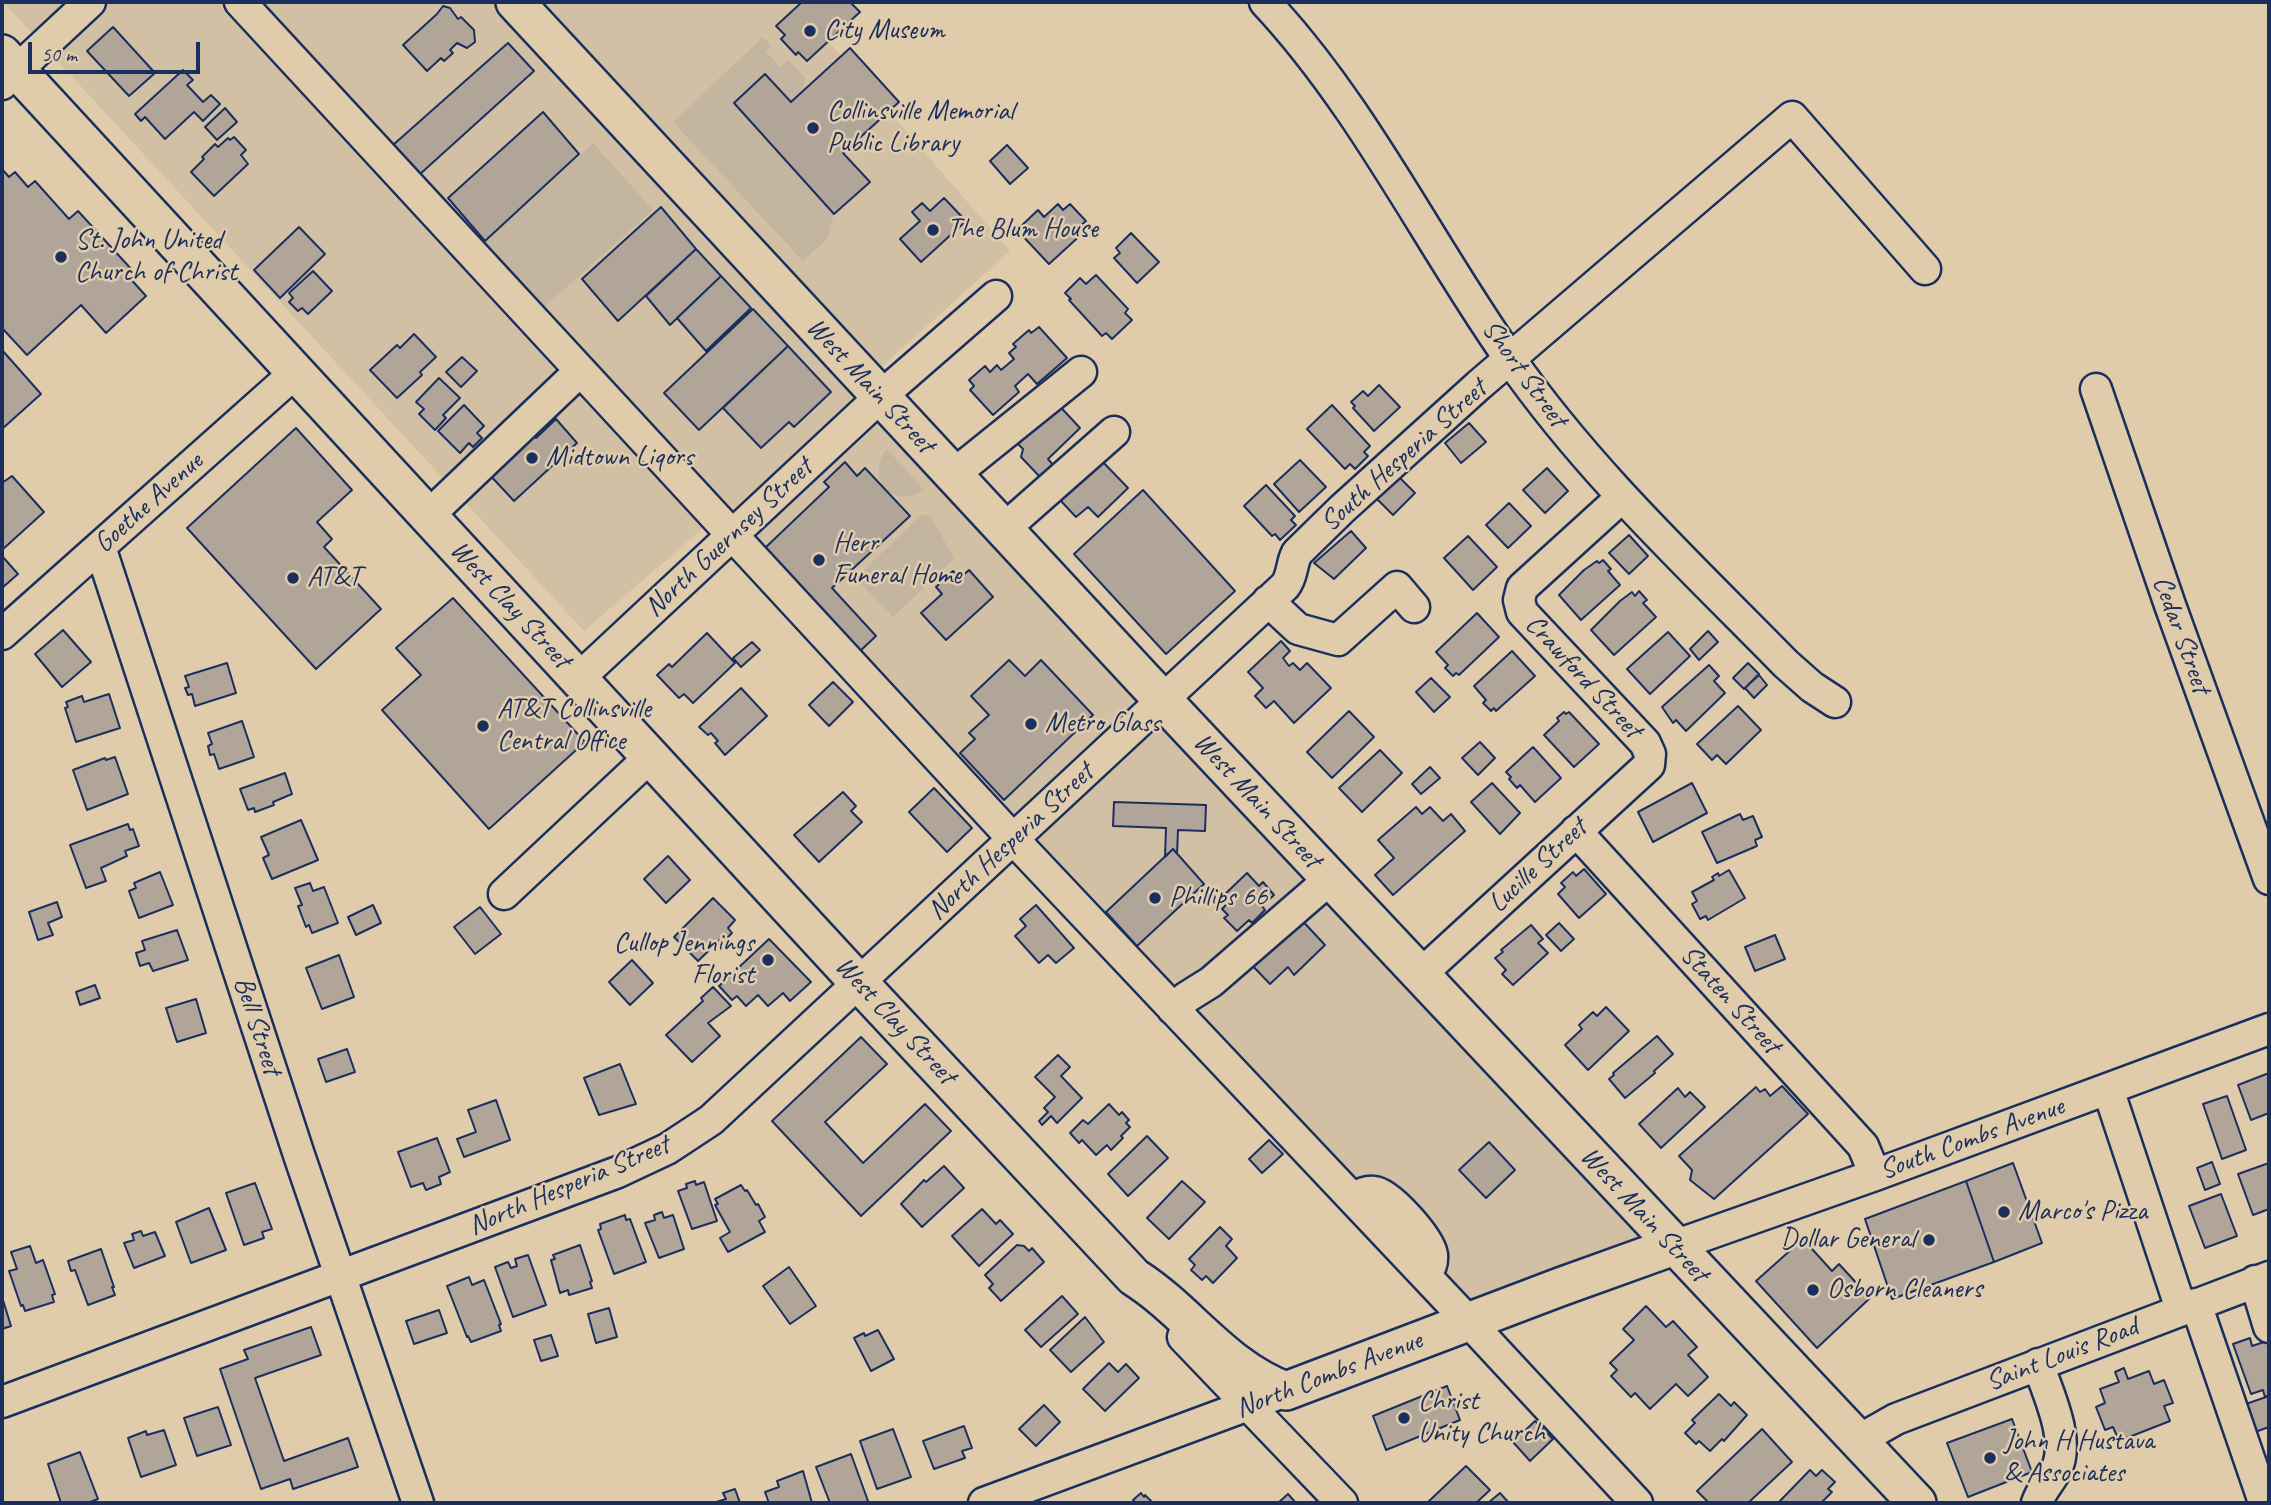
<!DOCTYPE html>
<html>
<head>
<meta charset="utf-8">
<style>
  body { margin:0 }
  #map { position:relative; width:2271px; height:1505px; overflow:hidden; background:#e0ccab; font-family:Caveat,sans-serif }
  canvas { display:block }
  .frame { position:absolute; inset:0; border:4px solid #1b2f5e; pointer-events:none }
  .scale { position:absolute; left:28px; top:42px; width:172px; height:32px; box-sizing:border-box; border:4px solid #1b2f5e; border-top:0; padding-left:9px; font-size:21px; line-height:24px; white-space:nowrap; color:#1b2f5e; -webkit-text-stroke:5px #e0ccab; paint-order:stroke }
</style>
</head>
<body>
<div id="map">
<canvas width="2271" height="1505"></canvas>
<div class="frame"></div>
<div class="scale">50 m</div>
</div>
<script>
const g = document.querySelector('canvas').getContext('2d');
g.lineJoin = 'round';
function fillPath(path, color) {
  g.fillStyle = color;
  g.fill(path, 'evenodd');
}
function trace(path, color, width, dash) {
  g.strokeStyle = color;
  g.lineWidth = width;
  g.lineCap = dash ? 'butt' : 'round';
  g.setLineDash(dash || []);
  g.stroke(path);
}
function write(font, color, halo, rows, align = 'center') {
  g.font = font + ' Caveat,sans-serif';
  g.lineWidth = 5;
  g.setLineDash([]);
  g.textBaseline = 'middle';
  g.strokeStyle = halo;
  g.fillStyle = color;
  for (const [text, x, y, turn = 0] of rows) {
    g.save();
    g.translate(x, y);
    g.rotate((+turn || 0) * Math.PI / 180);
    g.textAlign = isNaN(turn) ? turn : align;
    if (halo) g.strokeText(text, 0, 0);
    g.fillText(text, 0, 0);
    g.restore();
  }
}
fillPath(new Path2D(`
  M3,2h791l216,249 -144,130 808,865 -205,76 -754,-804 -131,113z`), '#d2c0a5');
fillPath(new Path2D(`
  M763,37l8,9 -5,6 14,15 8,-7 18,19 -5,14 -10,9 -57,1 100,111 -7,25 -24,22 -130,-139z
  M593,143l60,67 -111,99 -59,-65z
  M887,449l36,40c-29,23 -60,-12 -36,-40z
  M921,515l10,1 23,43 -61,58 -37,-39z`), '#c3b5a0');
const building = new Path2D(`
  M802,2h48l10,10 -53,49 -9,-9 -2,3 -15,-16 4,-4 -9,-9z
  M443,6l7,2 8,11 3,-2 13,13 1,12 -8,6 -10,-5 -7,7 3,3 -9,8 -3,-3 -14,13 -24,-26 34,-31z
  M113,27l42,46 -26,23 -42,-45z
  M508,43l26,28 -115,104 -26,-30z
  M850,48l49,54 -56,51 27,29 -36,32 -100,-111 31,-29 26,28z
  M183,70l10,10 -6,5 16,17 8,-7 9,9 -17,17 -9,-9 -29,27 -20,-22 -4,4 -6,-7z
  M225,108l12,14 -20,18 -12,-13z
  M543,112l36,42 -94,87 -37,-43z
  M234,137l12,13 -5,5 7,9 -34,32 -23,-24 13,-13 -2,-2 13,-13 3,3 10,-9 2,2z
  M1007,145l21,23 -18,16 -20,-23z
  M2,169l7,8 6,-5 13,15 7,-6 34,38 9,-8 55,60 -5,5 18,20 -40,37 -25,-28 -54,50 -25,-27z
  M944,198l22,23 -45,41 -21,-23 20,-18 -8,-9 10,-9 8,8z
  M1058,204l5,6 7,-6 16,17 -7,6 5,5 -35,32 -32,-34 21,-20 6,7z
  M661,207l35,42 -78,72 -36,-42z
  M299,227l26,27 -45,44 -26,-28z
  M1131,233l28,29 -22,21 -23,-25 6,-5 -4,-5z
  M696,249l25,27 -51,49 -24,-29z
  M313,271l19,20 -24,23 -6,-6 -4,3 -9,-9 4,-4 -4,-5z
  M1096,275l32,34 -3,4 7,7 -20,19 -6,-6 -4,3 -33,-36 2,-1 -6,-6 15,-15 6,6z
  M721,276l30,32 -45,43 -29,-33z
  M753,309l35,37 -89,84 -35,-37z
  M1039,327l28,31 -30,26 -9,-10 -13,12 4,6 -26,23 -23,-25 4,-4 -5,-6 16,-14 5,6 7,-7 4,5 13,-11 -5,-6 7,-6 -3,-3 16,-14 2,3z
  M414,334l22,23 -16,15 2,3 -25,23 -27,-28 27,-25 3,3z
  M788,346l43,46 -37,35 -5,-5 -28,26 -38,-40z
  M2,350l39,44 -39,35z
  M462,357l15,14 -16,16 -15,-15z
  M439,378l21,20 -17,17 3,3 -11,12 -16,-16 5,-5 -8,-7z
  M1379,385l21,22 -26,24 -21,-23 2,-2 -4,-4 12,-11 5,5z
  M1054,400l26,28 -32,31 6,7 -13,12 -20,-21 2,-8 -10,-10z
  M464,405l20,21 -7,7 5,5 -9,9 -4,-4 -9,10 -22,-22z
  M1332,405l38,41 -6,6 4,4 -13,13 -5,-5 -5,5 -38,-40z
  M556,419l21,24 -63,58 -27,-29 44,-40 5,6z
  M1469,423l17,19 -25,21 -16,-20z
  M296,428l56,62 -35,32 15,17 -8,8 57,62 -65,60 -129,-141z
  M1099,458l29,30 -30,29 -10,-10 -12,10 -17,-18z
  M1300,460l26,27 -27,25 -25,-28z
  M845,462l12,14 8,-8 45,48 -78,72 44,48 -18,17 -40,-42 3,-3 -8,-9 -3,3 -25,-27 3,-3 -23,-24 64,-61 -5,-5z
  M1547,468l21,23 -23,22 -22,-23z
  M1396,474l19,19 -22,22 -19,-19z
  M12,476l32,36 -42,38v-67z
  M1266,485l29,31 -4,4 5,5 -16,15 -5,-6 -3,2 -28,-30z
  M1143,490l92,101 -69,63 -92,-100z
  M1509,503l22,23 -23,22 -22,-23z
  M1351,531l15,17 -32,31 -20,-16z
  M1629,535l19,21 -19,18 -20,-21z
  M1468,536l29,31 -24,23 -29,-32z
  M2,556l16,18 -16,14z
  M1603,560l8,9 -3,2 12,14 -39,35 -22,-25 25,-25 13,-9 2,2z
  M969,570l24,27 -47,43 -25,-27 21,-19 -6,-7 17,-16 7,7z
  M1639,591l8,9 -4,3 13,14 -42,38 -23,-25 29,-29 12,-9 3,4z
  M453,598l132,144 -96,87 -107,-119 39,-35 -25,-27z
  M1477,613l22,24 -40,38 -3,-2 -3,3 -8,-8 3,-3 -12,-13z
  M63,630l28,32 -29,25 -27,-33z
  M1708,631l10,11 -19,18 -9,-11z
  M1668,632l22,24 -40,38 -23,-25z
  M707,633l28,30 -42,40 -9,-9 -5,4 -22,-23 12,-11 3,3z
  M1281,641l9,10 -7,7 6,8 4,-3 7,7 7,-7 24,25 -37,35 -20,-22 -8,7 -11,-12 8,-8 -15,-16z
  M752,642l8,8 -19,17 -8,-9z
  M1512,651l23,25 -39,35 -2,-3 -3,3 -8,-8 3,-3 -12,-14z
  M1009,660l16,16 16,-16 52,55 -89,85 -44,-47 15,-14 -6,-6 20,-18 -18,-19z
  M227,663l9,30 -41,13 -3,-12 -4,1 -3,-7 4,-1 -4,-11z
  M1748,663l11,11 -15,15 -11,-11z
  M1709,665l10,11 -5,5 11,12 -39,38 -10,-11 -3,3 -11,-16z
  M1759,675l8,10 -13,13 -9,-10z
  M1431,678l19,19 -16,15 -18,-20z
  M833,682l20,20 -24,24 -20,-21z
  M741,688l26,28 -42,39 -10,-12 3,-2 -7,-8 -3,2 -9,-8z
  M109,694l11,34 -44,14 -11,-34 3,-1 -2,-5 16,-6 2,6z
  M1738,706l23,24 -35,34 -9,-9 -5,5 -15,-16z
  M1349,711l25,26 -42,41 -25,-26z
  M1564,712l2,2 3,-2 30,32 -25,23 -30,-32 15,-14 -2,-3z
  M242,721l12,36 -35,12 -5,-15 -4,1 -2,-9 4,-2 -4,-11z
  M1480,742l15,16 -17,17 -16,-17z
  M1533,747l28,31 -26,24 -15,-17 -3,3 -8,-9 2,-2 -5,-5z
  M1380,750l22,23 -40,39 -23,-24z
  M115,757l13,37 -41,16 -14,-40 32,-12 1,2z
  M1430,767l10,11 -19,16 -9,-10z
  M285,773l7,21 -19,8 1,3 -19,7 -1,-4 -6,2 -8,-21z
  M1492,783l28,30 -20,21 -29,-32z
  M1692,783l15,30 -54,29 -15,-30z
  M934,788l38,40 -25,24 -38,-40z
  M843,792l13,14 -5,5 11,11 -43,40 -25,-27z
  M1114,802l92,3 -1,26 -27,-1 -1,24 -4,-5 -8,8 1,-29 -53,-2z
  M1416,807l6,7 8,-7 13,14 8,-7 14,17 -72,64 -18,-20 19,-17 -16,-18z
  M1740,814l3,6 10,-4 9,21 -7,3 2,6 -40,17 -15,-31z
  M301,820l17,40 -46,19 -9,-21 6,-3 -8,-18z
  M128,824l2,6 3,-1 6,17 -14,5 2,5 -26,12 5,13 -20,7 -16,-43z
  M1173,849l31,35 -67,62 -31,-34z
  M668,856l22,24 -24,23 -22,-24z
  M1584,869l22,25 -27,24 -21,-24 7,-7 -4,-4 12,-11 3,4z
  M1729,870l16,28 -37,22 -2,-4 -6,3 -8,-15 5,-3 -5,-9 22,-12 -2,-3 6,-4 1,3z
  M160,872l13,33 -34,13 -10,-27 7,-3 -2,-5z
  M1247,873l12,13 4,-4 11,13 -12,11 3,4 -13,13 -3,-3 -12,11 -13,-13 4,-3 -6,-6 5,-5 -6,-6z
  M310,883l3,8 11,-4 14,36 -26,10 -3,-8 -3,2 -8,-21 4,-1 -7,-17z
  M713,898l22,22 -7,8 4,5 -7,7h-5l-22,21 -24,-24z
  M57,902l5,15 -14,6 5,12 -15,5 -9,-28z
  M373,905l8,18 -25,12 -8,-18z
  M1036,905l38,43 -18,15 -8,-8 -9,8 -24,-27 11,-10 -6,-7z
  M480,907l21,27 -26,20 -21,-27z
  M1297,915l28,30 -31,30 -6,-8 -18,17 -22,-23z
  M1559,923l15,16 -13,12 -15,-16z
  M1531,925l12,14 -5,4 10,10 -35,32 -11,-11 4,-4 -11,-12 8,-6 -2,-2z
  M177,930l11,30 -35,11 -4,-8 -9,3 -4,-13 9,-3 -3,-9z
  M1775,935l10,24 -30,12 -10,-24z
  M769,939l42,43 -21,19 -7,-8 -15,13 -10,-11 -12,11 -9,-10 -5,4 -13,-14z
  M339,955l15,42 -32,12 -16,-41z
  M632,960l21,23 -23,22 -21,-23z
  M95,985l5,13 -20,7 -4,-13z
  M713,987l18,19 -23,17 12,13 -28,26 -26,-27 37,-34 -2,-3z
  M196,999l10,34 -29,9 -11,-34z
  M1606,1007l23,24 -41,39 -23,-25 17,-16 -3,-4 14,-13 4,4z
  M1657,1036l16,18 -19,17 1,2 -30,25 -16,-19 5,-4 -1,-2z
  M861,1037l26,27 -62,58 38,41 62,-59 26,27 -90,85 -89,-95z
  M347,1049l8,23 -29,10 -8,-23z
  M1058,1055l12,12 -9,9 21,22 -25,25 -6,-7 -9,9 -3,-4 9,-9 -4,-4 11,-11 -20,-20z
  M620,1064l16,40 -37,11 -15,-37z
  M2269,1073v40l-18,7 -13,-35z
  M1782,1086l26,28 -94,85 -24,-19 2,-10 -13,-14 77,-69 4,5 5,-3 5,7z
  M1678,1088l7,9 5,-5 15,15 -44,41 -22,-24z
  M2227,1096l19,54 -24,9 -19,-55z
  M496,1100l14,40 -46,17 -7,-18 19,-7 -8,-22z
  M1109,1104l10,11 3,-3 7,8 -3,3 4,4 -9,9 2,2 -12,12 -4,-5 -11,10 -14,-15 -3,3 -9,-10 13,-13 5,4z
  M1147,1136l21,22 -40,38 -20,-22z
  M437,1138l13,34 -11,5 2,7 -15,6 -3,-7 -12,4 -13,-35z
  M1269,1140l14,14 -21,19 -13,-14z
  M1489,1142l26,28 -29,28 -27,-28z
  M2212,1162l8,22 -15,6 -8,-22z
  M2013,1163l29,80 -48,19 -28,-81z
  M2269,1163v46l-16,6 -15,-41z
  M944,1166l20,22 -42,39 -21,-23 23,-24 2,2z
  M695,1181l1,4 8,-3 13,39 -25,8 -14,-38 9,-3 -1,-4z
  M1182,1181l23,21 -36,37 -22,-21z
  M1966,1181l28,81 -102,37 -27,-80z
  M255,1183l17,46 -10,3 2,6 -20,7 -18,-52z
  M741,1185l4,6 2,-1 9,15 2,-1 7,13 -6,4 6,11 -37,20 -8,-14 10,-6 -15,-27 3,-1 -3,-5z
  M2221,1194l16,42 -32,12 -16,-42z
  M209,1208l17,42 -35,13 -15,-41z
  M982,1209l14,15 4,-4 13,14 -34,32 -27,-30z
  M662,1212l2,6 9,-3 11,34 -25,9 -14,-35 10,-3 -1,-5z
  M625,1215l1,5 4,-1 16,43 -32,12 -16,-44 3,-1 -1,-5z
  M1220,1227l12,12 -6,7 11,12 -24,25 -7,-7 -4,4 -11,-10 4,-5 -6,-6z
  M141,1231l2,5 12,-4 10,24 -31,12 -10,-25 10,-3 -2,-6z
  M1803,1239l29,32 7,-7 31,34 -53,50 -61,-67z
  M580,1245l12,36 -2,1 2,6 -23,7 -1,-5 -8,3 -9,-33 4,-1 -2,-4z
  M1017,1245l7,1 5,5 3,-3 12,14 -43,39 -12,-13 4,-4 -8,-9z
  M30,1246l6,17 7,-3 12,34 -3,1 2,7 -29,9 -2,-6 -2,1 -12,-35 8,-2 -6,-17z
  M101,1249l13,38h-2l3,8 -27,10 -13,-35 -4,1 -3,-10z
  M528,1255l18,50 -33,12 -18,-50 13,-5 3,6 6,-2 -2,-7z
  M789,1267l27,39 -26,18 -27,-38z
  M469,1277l3,8 12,-5 17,44 -2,1 2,6 -30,11 -3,-6 -1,1 -20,-51z
  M1062,1296l16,18 -37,33 -16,-17z
  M2,1297l9,29 -9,3z
  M1646,1306l20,21 7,-6 24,26 -9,8 20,22 -20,19 -12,-12 -26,25 -15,-16 -4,4 -20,-21 6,-6 -7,-7 24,-23 -11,-11z
  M609,1308l8,29 -21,6 -8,-29z
  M439,1310l8,23 -33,11 -8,-23z
  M1085,1317l19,25 -33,30 -21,-22z
  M311,1327l10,28 -66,23 29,83 64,-23 10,29 -65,22 -3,-10 -29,10 -41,-120 28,-10 -4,-9z
  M878,1330l16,29 -23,12 -17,-33 10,-5 1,3z
  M551,1335l7,21 -17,5 -7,-21z
  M2250,1338l2,8 15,-5 2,5v49l-4,2 -2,-7 -12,4 -18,-50z
  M1109,1363l9,9 8,-8 13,14 -34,33 -22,-22z
  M2124,1368l4,11 21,-8 5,13 10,-4 9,23 -9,3 6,15 -51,20 -6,-14 -8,3 -9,-23 9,-4 -5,-14 19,-7 -4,-10z
  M1447,1386l13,34 -74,30 -13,-34z
  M1719,1394l12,12 3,-4 13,13 -23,26 -2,-2 -12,12 -11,-10 -3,3 -11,-11 10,-10 -3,-3z
  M2269,1396v31l-14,5 -9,-28z
  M1044,1405l16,17 -24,24 -17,-17z
  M218,1407l13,38 -34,11 -13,-38z
  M2012,1419l20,53 -64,25 -21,-54z
  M1535,1421l18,18 -23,22 -17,-19z
  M964,1426l8,22 -10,3 3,7 -31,11 -11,-28z
  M893,1429l18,48 -34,12 -17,-48z
  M1762,1429l30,33 -44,41h-39l-12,-12z
  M164,1430l12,35 -35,12 -13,-39 18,-7 1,4z
  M80,1452l18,47 -10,4h-27l-13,-39z
  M851,1454l17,47 -6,2h-32l-14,-36z
  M1466,1466l24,24 -14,13h-49z
  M1810,1470l6,6 6,-6 13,12 -7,7 4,3 -11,11h-43z
  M803,1471l9,32h-43l-4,-11 14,-5 -2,-6z
  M735,1489l5,14h-27l13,-4 -3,-6z
  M1141,1493l3,4 1,-2 8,8h-17l-3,-3z
  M1500,1493l9,10h-21z
  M1288,1494l8,9h-18z`);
fillPath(building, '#b0a598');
trace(building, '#1b2f5e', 2);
const minor = new Path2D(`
  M240,2l774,838 455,482 168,181
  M1265,2c99,106 162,239 245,357 78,112 180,207 276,305l26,23 23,15
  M2,84l88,-82
  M2096,389l74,216 99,274
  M953,475l128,-103
  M428,516l152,-145
  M1004,529l110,-97
  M100,547l199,608 119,348
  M1268,601l30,28 40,11 59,-53 17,20
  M2,634l294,-262
  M578,679l302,-282 116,-101
  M1576,831l287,315 12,29
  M504,894l146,-137
  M1420,975l229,-210 1,-11 -5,-11 -123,-131 -3,-12 3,-12 100,-91
  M1173,1009l14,-12 24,-15 119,-103
  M2108,1089l73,220
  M1353,1198c6,-3 13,-7 21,-6 15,1 56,47 58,63 1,9 -2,13 -7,20
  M1674,1246l201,-71 394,-146
  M2255,1281l14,46
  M2196,1304l68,198
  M1183,1337l159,166
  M2,1402l616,-230 49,-23 44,-29 574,-534c8,-10 6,-22 12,-33l46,-45 136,-123 313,-268 133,152
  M1859,1440l37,-21 373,-142
  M984,1503l302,-112
  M2037,1503c4,-13 13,-21 19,-33 15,-30 -8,-76 -18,-106`);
const major = new Path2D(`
  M515,2l627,676 775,825
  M2,54l858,930 274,293c55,35 87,89 152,114l274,-104 114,-41`);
trace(minor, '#1b2f5e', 35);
trace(major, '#1b2f5e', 42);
trace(minor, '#e0ccab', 30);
trace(major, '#e0ccab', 37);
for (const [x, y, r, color] of [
  [810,31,7,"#1b2f5e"],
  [813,128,7,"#1b2f5e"],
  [933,230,7,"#1b2f5e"],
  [61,257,7,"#1b2f5e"],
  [532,458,7,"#1b2f5e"],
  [819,560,7,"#1b2f5e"],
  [293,578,7,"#1b2f5e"],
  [1031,724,7,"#1b2f5e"],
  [483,726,7,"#1b2f5e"],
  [1155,898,7,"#1b2f5e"],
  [768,960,7,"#1b2f5e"],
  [2004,1212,7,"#1b2f5e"],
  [1929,1240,7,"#1b2f5e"],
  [1813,1290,7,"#1b2f5e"],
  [1404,1418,7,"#1b2f5e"],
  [1990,1458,7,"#1b2f5e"]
]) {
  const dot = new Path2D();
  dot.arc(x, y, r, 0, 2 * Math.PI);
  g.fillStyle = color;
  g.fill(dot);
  trace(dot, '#e0ccab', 2.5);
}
write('28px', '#1b2f5e', '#e0ccab', [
  ["City Museum",824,31],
  ["Collinsville Memorial",827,112],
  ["Public Library",827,144],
  ["The Blum House",947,230],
  ["St. John United",75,241],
  ["Church of Christ",75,273],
  ["Midtown Liqors",546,458],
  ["Herr",833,544],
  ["Funeral Home",833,576],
  ["AT&T",307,578],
  ["AT&T Collinsville",497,710],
  ["Central Office",497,742],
  ["Metro Glass",1045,724],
  ["Phillips 66",1169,898],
  ["Cullop Jennings",754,944,"right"],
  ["Florist",754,976,"right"],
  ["Marco's Pizza",2018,1212],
  ["Dollar General",1915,1240,"right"],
  ["Osborn Cleaners",1827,1290],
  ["Christ",1418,1402],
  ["Unity Church",1418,1434],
  ["John H Hustava",2004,1442],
  ["& Associates",2004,1474]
], 'left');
write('28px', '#1b2f5e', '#e0ccab', [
  ["Short Street",1524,374,54],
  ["West Main Street",870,386,47],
  ["South Hesperia Street",1404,456,-42],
  ["Goethe Avenue",149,503,-42],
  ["North Guernsey Street",729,538,-43],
  ["West Clay Street",510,605,47],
  ["Cedar Street",2181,635,70],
  ["Crawford Street",1583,677,47],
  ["West Main Street",1257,801,47],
  ["North Hesperia Street",1011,842,-43],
  ["Lucille Street",1538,866,-43],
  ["Staten Street",1730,1000,48],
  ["West Clay Street",895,1021,47],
  ["Bell Street",257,1026,72],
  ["South Combs Avenue",1972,1139,-20],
  ["North Hesperia Street",569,1186,-23],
  ["West Main Street",1644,1215,47],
  ["Saint Louis Road",2062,1355,-21],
  ["North Combs Avenue",1329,1375,-21]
]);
</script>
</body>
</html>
